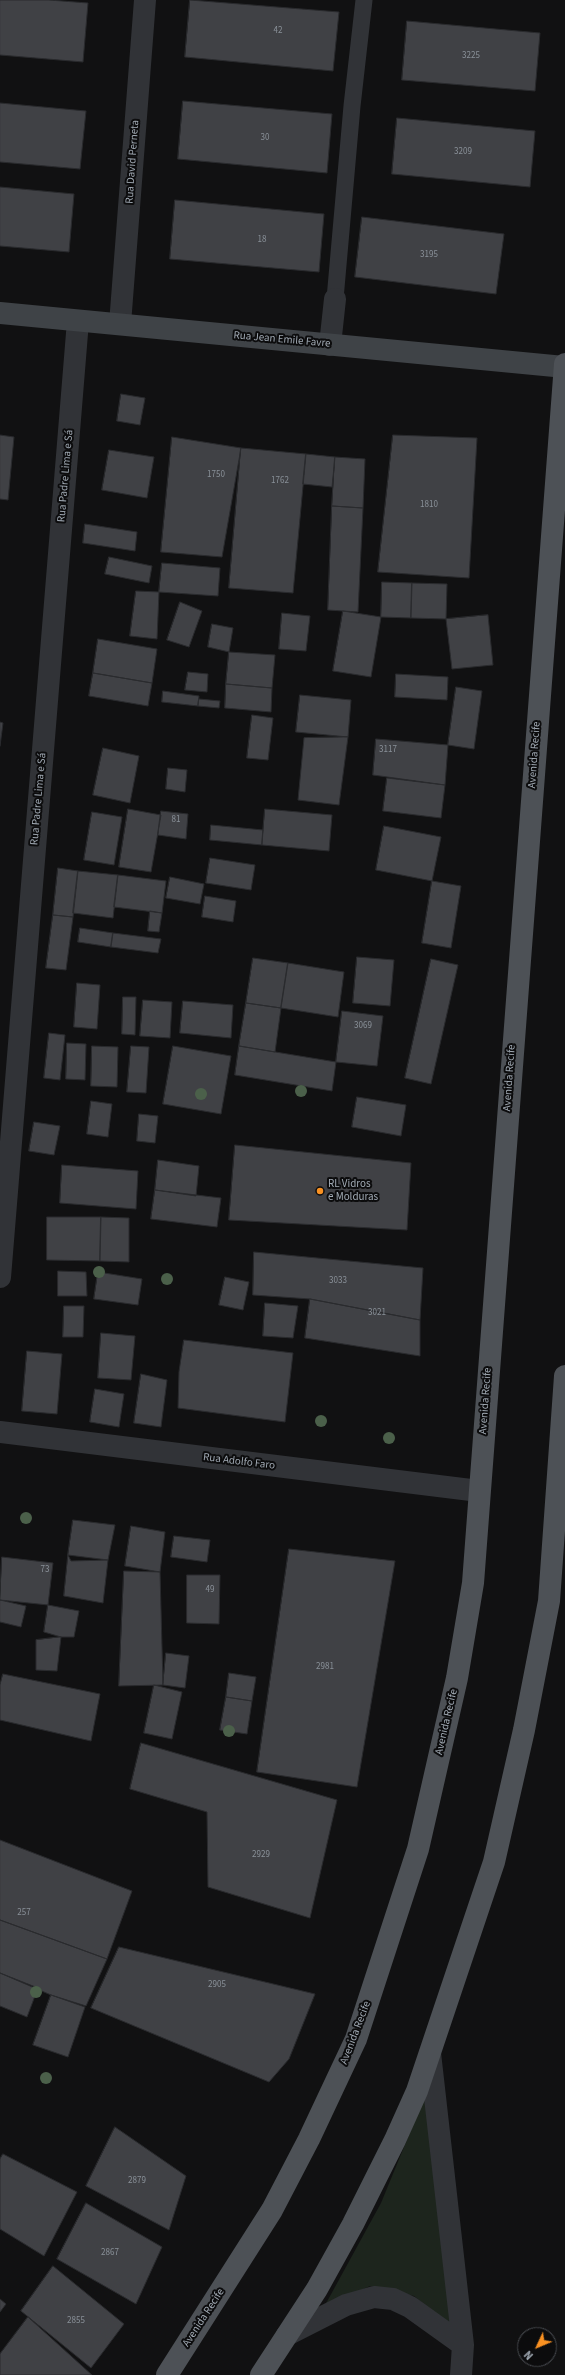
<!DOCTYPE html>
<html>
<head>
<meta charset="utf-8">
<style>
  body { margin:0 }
  #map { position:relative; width:565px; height:2375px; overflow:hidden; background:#111112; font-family:"Source Sans 3",sans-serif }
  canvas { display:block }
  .north { position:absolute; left:517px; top:2327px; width:40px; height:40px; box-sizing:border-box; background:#0c0c0d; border:1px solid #484b50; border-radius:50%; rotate:226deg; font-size:11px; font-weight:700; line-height:16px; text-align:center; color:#a1aab4 }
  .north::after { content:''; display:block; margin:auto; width:14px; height:18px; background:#f99122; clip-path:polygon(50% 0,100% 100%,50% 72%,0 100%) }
</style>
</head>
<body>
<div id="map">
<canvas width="565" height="2375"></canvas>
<div class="north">N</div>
</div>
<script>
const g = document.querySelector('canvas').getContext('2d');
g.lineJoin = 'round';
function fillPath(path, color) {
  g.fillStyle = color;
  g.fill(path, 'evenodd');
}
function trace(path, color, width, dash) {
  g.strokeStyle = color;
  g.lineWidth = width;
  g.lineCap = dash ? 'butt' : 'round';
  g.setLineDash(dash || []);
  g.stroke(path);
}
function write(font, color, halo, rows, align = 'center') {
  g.font = font + ' "Source Sans 3",sans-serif';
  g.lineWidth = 4;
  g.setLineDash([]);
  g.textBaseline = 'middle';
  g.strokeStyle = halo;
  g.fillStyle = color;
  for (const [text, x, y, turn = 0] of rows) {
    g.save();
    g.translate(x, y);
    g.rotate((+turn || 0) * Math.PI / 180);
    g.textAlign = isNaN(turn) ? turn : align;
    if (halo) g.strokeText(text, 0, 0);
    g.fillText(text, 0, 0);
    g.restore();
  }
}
fillPath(new Path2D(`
  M425,2096l27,232 -38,-32 -44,-10 -46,21 57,-104z`), '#1d251d');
const building = new Path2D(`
  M0,0h49l39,3 -5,59 -83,-7z
  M190,0l149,12 -6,59 -148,-14z
  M407,21l133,12 -5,58 -133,-11z
  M183,101l149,13 -5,59 -149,-14z
  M0,103l86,8 -6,58 -80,-7z
  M397,118l138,13 -5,56 -138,-13z
  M0,187l74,7 -5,58 -69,-6z
  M175,200l149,14 -5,58 -149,-13z
  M362,217l142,17 -8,60 -141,-17z
  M121,394l24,4 -5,27 -23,-4z
  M0,435l14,2 -6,63 -8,-1z
  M393,435l84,3 -8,140 -91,-6z
  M172,437l69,11 -19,109 -61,-5z
  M241,448l65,6 -13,139 -64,-5z
  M109,450l45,7 -7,41 -45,-8z
  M306,454l29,3 -3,30 -29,-3z
  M335,457l30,2 -2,49 -31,-2z
  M332,506l31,2 -5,104 -30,-2z
  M85,524l52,8 -2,19 -52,-8z
  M109,557l43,9 -3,17 -44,-9z
  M162,563l58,5 -2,28 -59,-4z
  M382,582l30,1 -1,35 -30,-1z
  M412,583l35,1 -1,35 -35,-1z
  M136,591l23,1 -2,47 -27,-3z
  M180,602l22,9 -13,36 -22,-7z
  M343,611l38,6 -10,60 -38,-6z
  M282,613l28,3 -4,35 -27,-2z
  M488,615l5,50 -41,4 -6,-50z
  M212,624l21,4 -4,24 -21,-5z
  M98,639l59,10 -5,34 -59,-10z
  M229,652l46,3 -3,33 -46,-4z
  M188,672l20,2 -1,18 -22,-2z
  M93,673l59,10 -4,23 -59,-10z
  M396,674l52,3 -1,23 -52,-3z
  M226,684l46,4 -1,24 -46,-4z
  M456,687l26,4 -8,58 -26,-4z
  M163,691l36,5 -1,10 -36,-4z
  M300,695l51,5 -3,37 -52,-5z
  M199,699l21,2 -1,7 -21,-2z
  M252,715l21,3 -5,42 -21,-2z
  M0,722l3,1 -3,23z
  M348,737l-9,68 -41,-5 6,-62z
  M376,739l72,6 -3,40 -72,-10z
  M103,748l36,8 -9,47 -37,-8z
  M168,768l19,2 -2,22 -19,-3z
  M387,778l58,7 -4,33 -58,-7z
  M128,809l33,6 -10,57 -32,-5z
  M265,809l67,6 -3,36 -67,-6z
  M161,811l27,3 -2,25 -28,-4z
  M92,812l30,5 -8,48 -30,-5z
  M211,825l52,5 -1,15 -52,-5z
  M384,826l57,11 -9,44 -56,-11z
  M210,858l45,7 -4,25 -45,-7z
  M58,868l20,3 -5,46 -20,-2z
  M78,871l40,4 -5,43 -40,-5z
  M118,875l48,6 -4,32 -48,-6z
  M170,877l34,7 -4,20 -34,-6z
  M432,881l29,5 -10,62 -29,-5z
  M205,896l31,5 -3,21 -31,-5z
  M150,911l12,2 -3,19 -11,-1z
  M53,915l20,2 -7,53 -20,-2z
  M80,928l33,5 -2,14 -33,-5z
  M113,933l48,6 -3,14 -47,-6z
  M357,957l37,3 -4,46 -37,-3z
  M253,958l35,5 -7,45 -35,-5z
  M431,959l27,6 -27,119 -26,-6z
  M288,963l56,9 -6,45 -57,-9z
  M77,983l23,2 -3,44 -23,-2z
  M123,997h13l-1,38 -13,-1z
  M143,1000l29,2 -2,36 -30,-2z
  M183,1001l50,4 -2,33 -51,-5z
  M246,1003l35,5 -6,44 -36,-6z
  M342,1011l41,5 -6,50 -41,-4z
  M49,1033l16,2 -5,45 -16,-2z
  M67,1043l19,1 -1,36 -19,-1z
  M92,1046l26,1 -1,40 -26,-1z
  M131,1046l18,1 -3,46 -19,-1z
  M173,1046l58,10 -10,58 -58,-10z
  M239,1046l97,16 -4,29 -97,-16z
  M357,1097l49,8 -5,31 -49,-9z
  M91,1101l21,3 -4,33 -21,-3z
  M139,1114l19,2 -3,27 -18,-2z
  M34,1122l26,4 -6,29 -25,-4z
  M235,1145l176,18 -4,67 -178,-10z
  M158,1160l41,6 -3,30 -41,-6z
  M62,1165l76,6 -2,38 -76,-6z
  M155,1190l66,8 -4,29 -66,-8z
  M47,1217h54l-1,44 -53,-1z
  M101,1217l28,1v44l-29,-1z
  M254,1252l169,16 -3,52 -110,-21 -57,-4z
  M58,1271l28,1 1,24h-29z
  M98,1272l44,7 -4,26 -44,-6z
  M225,1277l24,5 -6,28 -24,-5z
  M310,1299l110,21v36l-115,-18z
  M265,1303l33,3 -5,32 -30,-2z
  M64,1306h20l-1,31h-20z
  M101,1333l34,3 -4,44 -33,-2z
  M184,1340l109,13 -8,69 -107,-14 1,-36z
  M27,1351l35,3 -5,60 -35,-3z
  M141,1374l26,6 -6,47 -27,-4z
  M95,1389l29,5 -5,33 -29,-5z
  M73,1520l42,5 -7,35 -40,-5z
  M131,1526l34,6 -5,40 -35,-6z
  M174,1536l36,4 -3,22 -36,-5z
  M289,1549l106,12 -38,226 -100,-15z
  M68,1555l3,6 37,-1 -5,43 -39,-7z
  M2,1557l51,6 -5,42 -48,-5z
  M124,1571l36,1 3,113 -44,1z
  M187,1575h33l-1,49 -32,-1z
  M0,1600l26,6 -5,21 -21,-5z
  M48,1605l31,6 -5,26h-13l-17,-5z
  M61,1637l-4,34 -21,-1v-30z
  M166,1653l23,3 -4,32 -22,-3z
  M229,1673l27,4 -4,24 -26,-4z
  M3,1674l97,20 -9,47 -91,-21v-35z
  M154,1685l28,7 -10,47 -28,-6z
  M226,1697l26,4 -5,33 -27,-4z
  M141,1743l196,57 -27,118 -102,-31 -1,-75 -77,-23z
  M0,1840l132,51 -25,68 -107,-39z
  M0,1920l107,39 -21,47 -35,-11 -51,-22z
  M119,1947l196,47 -26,65 -20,23 -178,-74z
  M0,1973l38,15 -11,29 -27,-11z
  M51,1995l34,12 -17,50 -35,-12z
  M115,2127l71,49 -17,54 -83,-44z
  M3,2154l74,38 -33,64 -44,-27v-70z
  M86,2203l76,44 -26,57 -79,-45z
  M53,2266l71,58 -33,44 -70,-57z
  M0,2299l6,5 -6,8z
  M28,2317l64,58h-92v-21z`);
fillPath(building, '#404145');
trace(building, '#2a2b2e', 1);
trace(new Path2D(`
  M335,299l17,-193 12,-106`), '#313337', 17);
trace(new Path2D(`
  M120,324l25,-324
  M330,345l5,-46
  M0,1277l78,-956
  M0,1432l479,59
  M430,2053l33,292 -2,30
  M287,2335l59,-30 28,-8 19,2 17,8 53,38`), '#313337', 22);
trace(new Path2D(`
  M0,313l565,54`), '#3f4347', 22);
trace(new Path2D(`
  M167,2375l105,-165 37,-71 47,-100 62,-190 39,-171 16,-95 92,-1219
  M261,2375l56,-86 36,-65 42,-84 22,-49 77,-229 30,-132 25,-129 16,-225`), '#4d5156', 22);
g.fillStyle = '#4b604a';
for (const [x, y] of [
  [301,1091],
  [201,1094],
  [99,1272],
  [167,1279],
  [321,1421],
  [389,1438],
  [26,1518],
  [229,1731],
  [36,1992],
  [46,2078]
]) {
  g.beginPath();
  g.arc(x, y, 6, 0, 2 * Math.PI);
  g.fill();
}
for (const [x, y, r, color] of [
  [320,1191,4,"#f99122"]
]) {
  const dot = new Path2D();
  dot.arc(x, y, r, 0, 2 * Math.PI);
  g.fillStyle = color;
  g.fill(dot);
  trace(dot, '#0c0c0d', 1.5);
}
write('9px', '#899098', null, [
  ["42",278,31],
  ["3225",471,56],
  ["30",265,138],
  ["3209",463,152],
  ["18",262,240],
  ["3195",429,255],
  ["1750",216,475],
  ["1762",280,481],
  ["1810",429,505],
  ["3117",388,750],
  ["81",176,820],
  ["3069",363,1026],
  ["3033",338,1281],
  ["3021",377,1313],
  ["73",45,1570],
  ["49",210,1590],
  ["2981",325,1667],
  ["2929",261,1855],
  ["257",24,1913],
  ["2905",217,1985],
  ["2879",137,2181],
  ["2867",110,2253],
  ["2855",76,2321]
]);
write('11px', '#a1aab4', '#0c0c0d', [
  ["Rua David Perneta",133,162,-86],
  ["Rua Jean Emile Favre",282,340,5],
  ["Rua Padre Lima e Sá",66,476,-85],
  ["Avenida Recife",535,755,-86],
  ["Rua Padre Lima e Sá",39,799,-85],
  ["Avenida Recife",510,1078,-86],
  ["Avenida Recife",486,1401,-86],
  ["Rua Adolfo Faro",239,1462,7],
  ["Avenida Recife",447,1722,-77],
  ["Avenida Recife",356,2033,-69],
  ["Avenida Recife",204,2318,-57]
]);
write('11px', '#a1aab4', '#0c0c0d', [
  ["RL Vidros",328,1185],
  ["e Molduras",328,1198]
], 'left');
</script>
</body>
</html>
